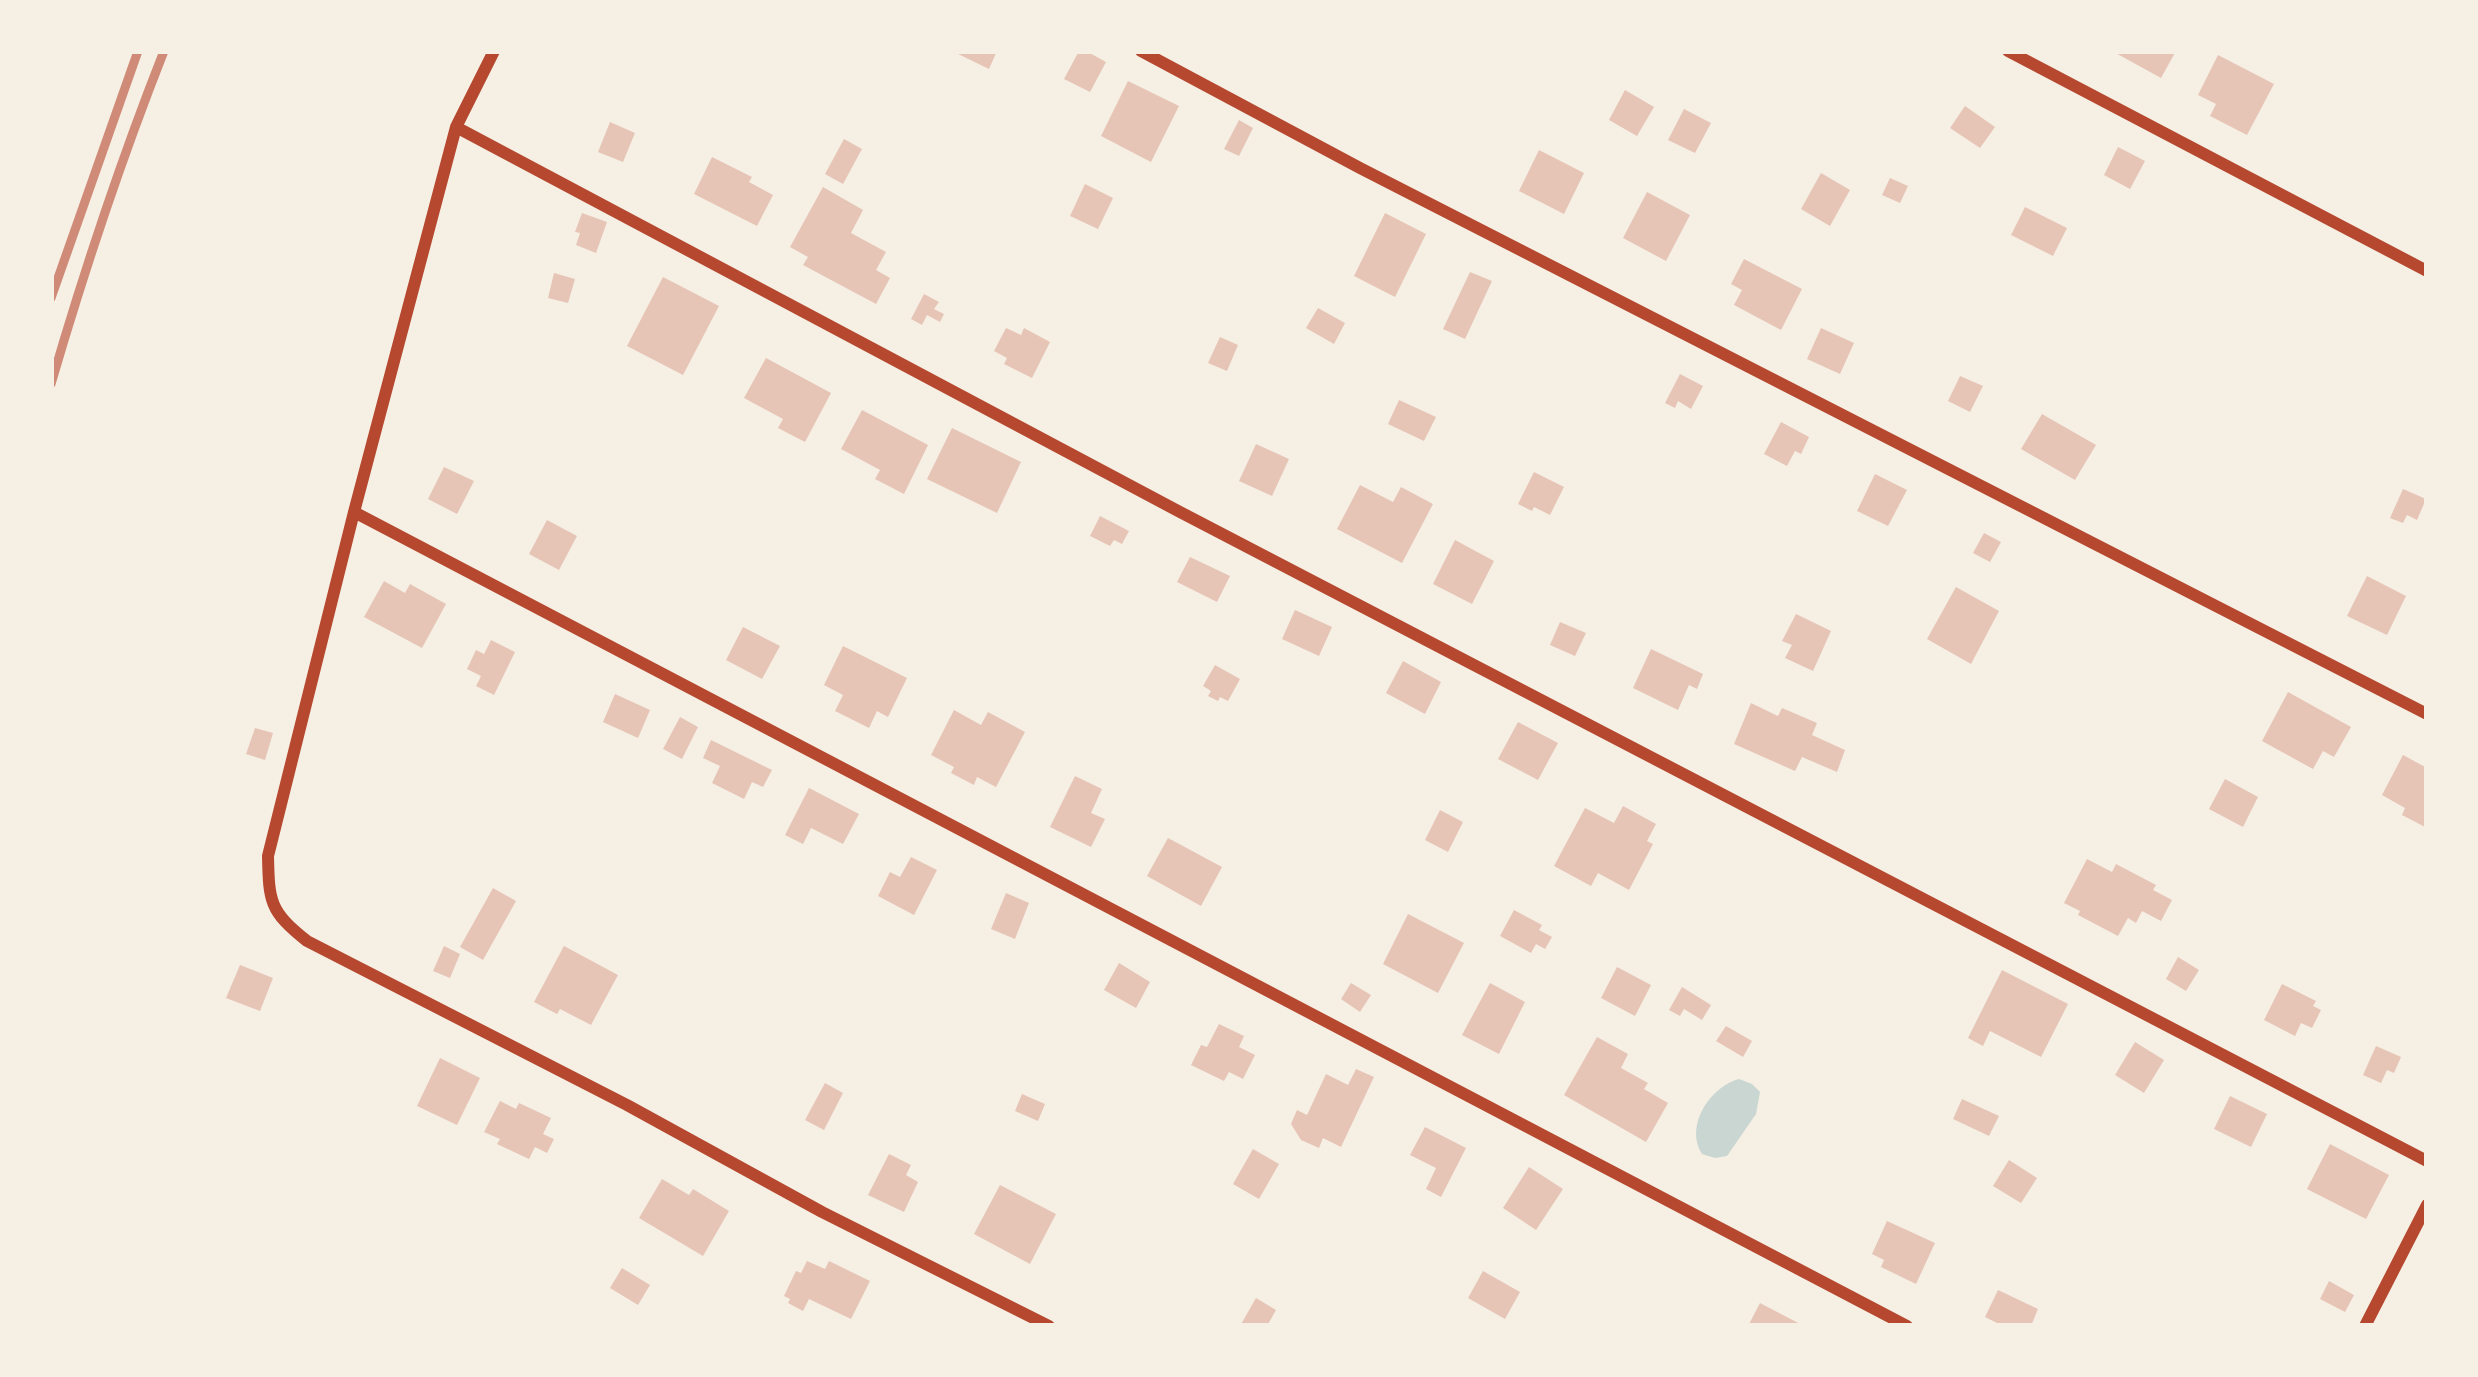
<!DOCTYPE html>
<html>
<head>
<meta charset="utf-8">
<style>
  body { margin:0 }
  #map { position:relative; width:2478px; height:1377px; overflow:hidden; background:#f6efe4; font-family:"Zilla Slab",serif }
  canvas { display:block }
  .frame { position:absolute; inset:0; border:54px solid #f6efe4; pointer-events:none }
</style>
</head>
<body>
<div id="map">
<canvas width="2478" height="1377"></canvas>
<div class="frame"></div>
</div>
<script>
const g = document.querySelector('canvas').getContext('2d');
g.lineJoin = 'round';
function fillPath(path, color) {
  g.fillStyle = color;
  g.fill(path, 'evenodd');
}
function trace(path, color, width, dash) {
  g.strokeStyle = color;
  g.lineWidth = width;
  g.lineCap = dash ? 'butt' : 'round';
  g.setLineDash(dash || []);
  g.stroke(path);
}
fillPath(new Path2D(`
  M1739,1079l13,5 8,8 -4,22 -29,42 -12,2 -13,-4c-18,-28 8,-67 37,-75z`), '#c9d6d2');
fillPath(new Path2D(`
  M952,51h45l-8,18z
  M1079,51h7l20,11 -16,30 -26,-13z
  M2112,51h64l-15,27z
  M2218,55l56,29 -27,51 -37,-19 6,-12 -18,-9z
  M1128,81l51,25 -28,56 -50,-26z
  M1625,90l29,17 -17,29 -28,-16z
  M1965,106l30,21 -15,21 -30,-20z
  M1684,109l27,14 -16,30 -27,-13z
  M1239,120l14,8 -14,28 -15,-7z
  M610,122l25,11 -12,29 -25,-10z
  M844,139l18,10 -19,35 -18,-10z
  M2118,147l27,14 -15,28 -26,-14z
  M1539,150l45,23 -20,41 -45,-23z
  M712,157l40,20 -3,5 24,13 -16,31 -63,-32z
  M1821,173l29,17 -20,36 -29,-17z
  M1890,178l18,8 -8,17 -18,-8z
  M1085,184l28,14 -15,31 -28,-13z
  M823,187l40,23 -12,23 35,19 -10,18 14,8 -14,26 -73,-39 5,-8 -18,-10z
  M1647,192l43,23 -24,46 -43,-23z
  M2025,207l42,21 -14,28 -42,-21z
  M582,213l25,9 -11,31 -20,-8 4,-12 -5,-1z
  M1385,213l41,21 -31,63 -41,-21z
  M1744,259l58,30 -21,41 -47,-25 8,-15 -11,-6z
  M1470,272l22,9 -27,58 -22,-10z
  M554,273l21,6 -7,24 -20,-5z
  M663,277l56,29 -36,69 -56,-29z
  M924,294l15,8 -5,7 10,5 -4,8 -13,-7 -5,10 -11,-6z
  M1318,308l27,15 -11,21 -28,-16z
  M1006,328l15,7 3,-7 26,14 -18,36 -28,-14 3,-6 -13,-7z
  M1821,328l33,15 -14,31 -33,-15z
  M1220,337l18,8 -11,26 -19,-8z
  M766,358l65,35 -26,49 -27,-14 5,-9 -39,-21z
  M1680,374l23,12 -12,23 -13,-8 -3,7 -10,-5z
  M1960,376l23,10 -13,26 -22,-11z
  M1399,400l37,17 -12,24 -36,-17z
  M862,410l66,35 -24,49 -29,-15 5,-9 -39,-21z
  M2042,414l54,31 -21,35 -54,-31z
  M1781,422l28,15 -8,17 -6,-3 -8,15 -23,-12z
  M952,428l69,34 -24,51 -70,-34z
  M1256,444l33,15 -17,37 -33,-15z
  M444,467l30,14 -17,33 -29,-15z
  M1534,472l30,15 -14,28 -16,-8 -2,4 -14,-7z
  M1875,474l32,16 -19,36 -31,-15z
  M1360,485l33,17 8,-15 32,17 -31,59 -65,-34z
  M2403,489l23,10 -9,21 -10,-5 -4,8 -13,-5z
  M1100,516l29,15 -7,13 -8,-4 -4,6 -20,-10z
  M547,520l30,16 -18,34 -30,-16z
  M1984,533l17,9 -11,20 -17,-9z
  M1455,540l39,21 -22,43 -39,-20z
  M1190,557l40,19 -13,26 -40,-20z
  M2367,576l39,20 -19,39 -40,-19z
  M384,581l21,12 5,-9 36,20 -24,44 -58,-31z
  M1956,587l43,24 -28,53 -44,-25z
  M1295,610l37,17 -13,29 -37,-17z
  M1796,614l35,17 -18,40 -28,-13 7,-13 -10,-4z
  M1560,622l26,11 -11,23 -25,-11z
  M743,627l37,19 -18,33 -36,-19z
  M491,640l24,12 -21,43 -18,-9 5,-10 -14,-7 9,-19 8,4z
  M843,646l64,32 -19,39 -11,-6 -8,17 -34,-17 8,-16 -19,-10z
  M1651,649l52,25 -6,15 -8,-4 -11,25 -45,-22z
  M1403,661l38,21 -16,32 -39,-21z
  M1215,665l25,14 -12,22 -8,-4 -2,4 -10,-5 3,-5 -8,-5z
  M2288,692l63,35 -17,30 -11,-6 -10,18 -51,-28z
  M615,694l35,16 -12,28 -35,-16z
  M1751,703l27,13 4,-8 35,15 -5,12 33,15 -8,22 -35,-15 -7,14 -61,-27z
  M954,710l27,15 7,-13 37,20 -29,55 -19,-10 -3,8 -23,-12 3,-6 -23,-12z
  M680,717l18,10 -16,32 -19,-10z
  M1518,722l40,21 -20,37 -40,-21z
  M255,728l18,5 -8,27 -19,-6z
  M711,740l61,30 -9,17 -11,-5 -8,17 -32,-16 8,-17 -17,-8z
  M2403,755l24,13v60l-25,-13 3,-7 -23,-13z
  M1075,776l27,13 -11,24 14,6 -14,28 -41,-20z
  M2225,779l33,18 -15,30 -34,-18z
  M809,788l50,26 -16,30 -32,-16 -8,16 -18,-9z
  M1623,806l33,18 -9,17 6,3 -24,46 -31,-17 -7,13 -37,-20 31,-58 29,15z
  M1440,810l23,12 -15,30 -23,-12z
  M1168,838l54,29 -21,39 -54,-30z
  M911,857l26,13 -23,45 -36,-19 12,-24 10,5z
  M2087,859l25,13 4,-8 40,21 -3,5 19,10 -11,21 -19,-10 -6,12 -8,-5 -10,18 -40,-21 2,-4 -16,-8z
  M493,888l23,13 -33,59 -23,-13z
  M1006,893l23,10 -14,36 -24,-10z
  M1514,910l28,15 -3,5 13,7 -7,12 -9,-5 -5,9 -31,-17z
  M1408,914l56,29 -26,50 -55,-29z
  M444,946l16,8 -10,24 -17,-7z
  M564,946l54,29 -27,50 -31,-16 -3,5 -23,-12z
  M2178,957l21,13 -13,21 -20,-12z
  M1119,963l31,19 -14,26 -32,-18z
  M240,965l33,13 -13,33 -34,-13z
  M1617,967l34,18 -16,31 -34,-18z
  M2002,970l66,34 -27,53 -51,-26 -7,15 -15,-8z
  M1351,983l20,12 -11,17 -19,-13z
  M1490,983l35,19 -26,52 -37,-19z
  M2282,984l34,17 -3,5 8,4 -9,18 -11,-5 -6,13 -31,-16z
  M1682,987l29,18 -9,15 -18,-11 -4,7 -11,-6z
  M1219,1024l25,12 -5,11 16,8 -12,24 -14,-7 -5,9 -33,-16 10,-20 6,2z
  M1726,1026l26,15 -9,16 -27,-16z
  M1597,1037l31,17 -7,14 27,15 -4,6 24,14 -22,39 -82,-47z
  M2135,1042l29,18 -20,33 -29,-18z
  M2376,1046l25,11 -7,16 -7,-3 -6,13 -18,-8z
  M440,1058l40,20 -23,47 -40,-19z
  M1356,1069l18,8 -33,70 -18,-9 -4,10 -18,-8 -10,-16 6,-14 10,5 19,-41 22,11z
  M825,1083l18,10 -19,37 -19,-10z
  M1022,1094l23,10 -7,17 -23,-10z
  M2230,1096l37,18 -16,33 -37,-18z
  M1962,1099l37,17 -10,20 -36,-17z
  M500,1101l16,8 3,-6 32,15 -8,16 11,5 -7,14 -12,-6 -6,12 -32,-15 3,-5 -16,-7z
  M1425,1127l41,21 -25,49 -15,-8 10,-21 -26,-13z
  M2330,1144l59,31 -23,44 -59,-30z
  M1253,1149l26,15 -20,35 -26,-15z
  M889,1154l22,11 -5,10 12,7 -14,30 -36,-17z
  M2009,1160l28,18 -16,25 -28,-17z
  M1529,1167l34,22 -27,41 -33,-22z
  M662,1179l27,16 4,-6 36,22 -26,45 -64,-38z
  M1000,1185l56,29 -26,50 -56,-30z
  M1887,1221l48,22 -19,41 -35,-17 3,-7 -12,-6z
  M807,1261l18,8 4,-8 41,20 -19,38 -42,-20 -6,12 -15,-8 2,-4 -6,-3 12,-25 5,2z
  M622,1268l28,17 -12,20 -28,-17z
  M1483,1271l37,21 -15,27 -37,-21z
  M2329,1281l25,14 -9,17 -25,-13z
  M1998,1290l40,19 -7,17h-28l-18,-9z
  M1256,1298l20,12 -9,16h-27z
  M1760,1303l44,23h-56z`), '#e6c5b7');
trace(new Path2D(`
  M494,51l-38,76 -102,385 -86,344c1,45 1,55 39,85l320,164 195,107 227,114
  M1141,51l219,117 1067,546
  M2008,51l419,220
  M456,127l724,385 1247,649
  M354,512l1553,814
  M2365,1326l62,-121`), '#b5482f', 12);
trace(new Path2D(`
  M51,298l87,-247
  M51,384c33,-113 70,-224 113,-333`), '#cf8b77', 9);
</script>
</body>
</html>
